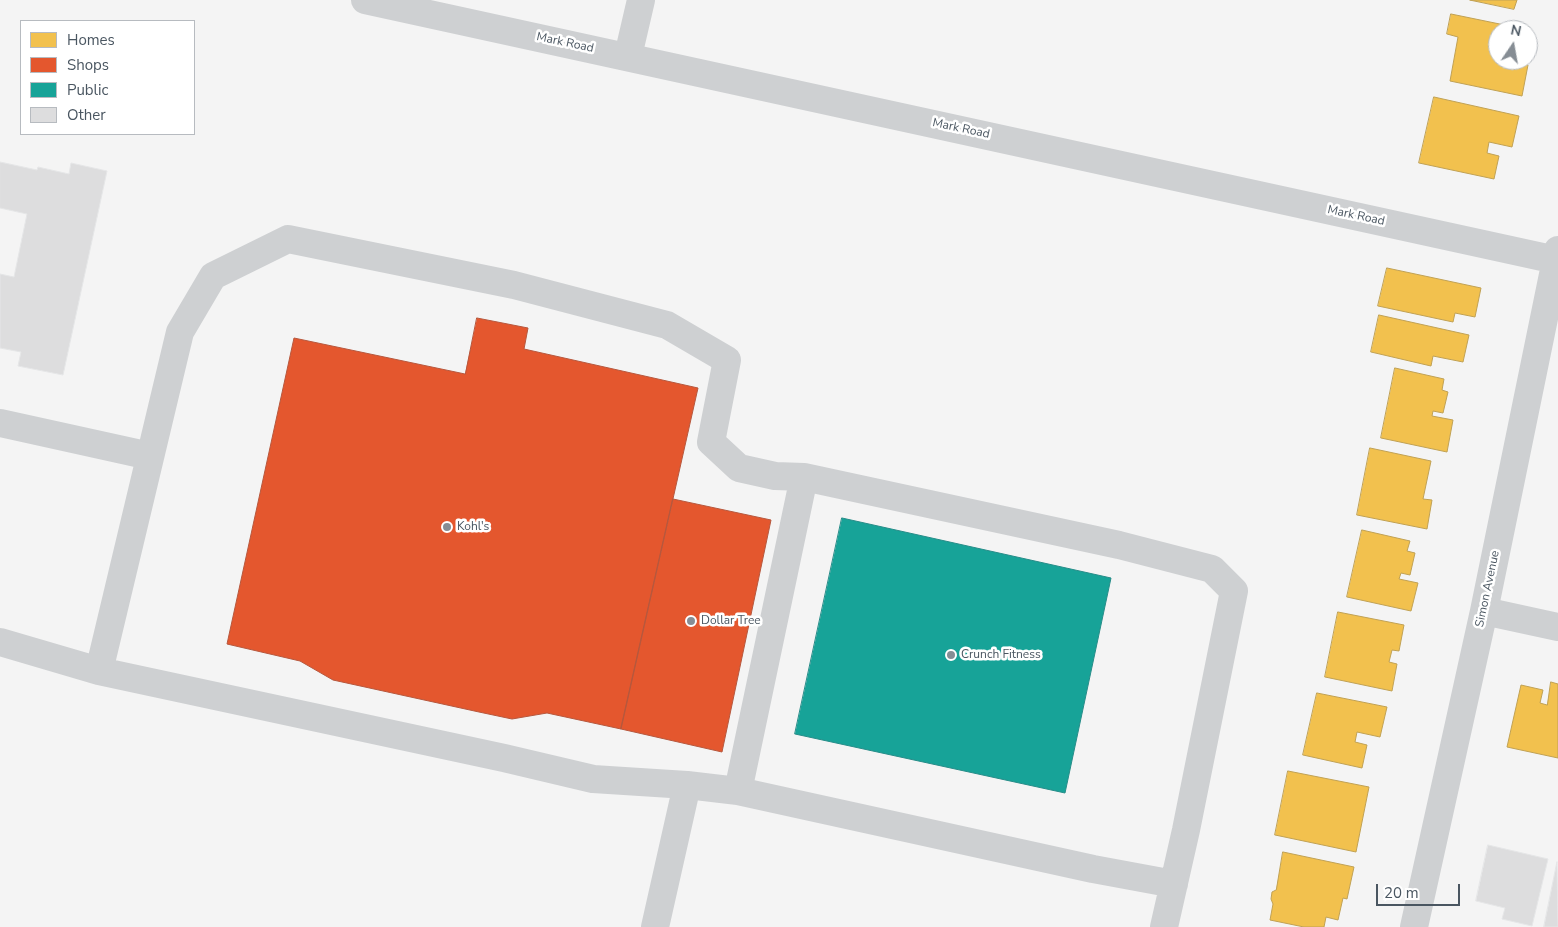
<!DOCTYPE html>
<html>
<head>
<meta charset="utf-8">
<style>
  body { margin:0 }
  #map { position:relative; width:1558px; height:927px; overflow:hidden; background:#f4f4f4; font-family:"Nunito Sans",sans-serif }
  canvas { display:block }
  .legend { position:absolute; left:20px; top:20px; width:175px; height:115px; box-sizing:border-box; background:#fff; border:1px solid #b7bbc0; margin:0; padding:6px 9px; list-style:none; font-size:15px; color:#4a5661 }
  .legend li { display:flex; align-items:center; gap:10px; height:25px }
  .legend b { width:25px; border:1px solid #b7bbc0 }
  .north { position:absolute; left:1488px; top:20px; width:50px; height:50px; box-sizing:border-box; background:#fff; border:1px solid #b7bbc0; border-radius:50%; rotate:12deg; font-size:14px; font-weight:700; line-height:20px; text-align:center; color:#4a5661 }
  .north::after { content:''; display:block; margin:auto; width:18px; height:22px; background:#868d94; clip-path:polygon(50% 0,100% 100%,50% 72%,0 100%) }
  .scale { position:absolute; left:1376px; top:884px; width:84px; height:22px; box-sizing:border-box; border:2px solid #4a5661; border-top:0; padding-left:6px; font-size:15px; line-height:18px; white-space:nowrap; color:#4a5661; -webkit-text-stroke:4px #fff; paint-order:stroke }
</style>
</head>
<body>
<div id="map">
<canvas width="1558" height="927"></canvas>
<ul class="legend">
<li><b style="height:14px;background:#f2c14e"></b>Homes</li>
<li><b style="height:14px;background:#e4572e"></b>Shops</li>
<li><b style="height:14px;background:#17a398"></b>Public</li>
<li><b style="height:14px;background:#ddddde"></b>Other</li>
</ul>
<div class="north">N</div>
<div class="scale">20 m</div>
</div>
<script>
const g = document.querySelector('canvas').getContext('2d');
g.lineJoin = 'round';
function fillPath(path, color) {
  g.fillStyle = color;
  g.fill(path, 'evenodd');
}
function trace(path, color, width, dash) {
  g.strokeStyle = color;
  g.lineWidth = width;
  g.lineCap = dash ? 'butt' : 'round';
  g.setLineDash(dash || []);
  g.stroke(path);
}
function write(font, color, halo, rows, align = 'center') {
  g.font = font + ' "Nunito Sans",sans-serif';
  g.lineWidth = 5;
  g.setLineDash([]);
  g.textBaseline = 'middle';
  g.strokeStyle = halo;
  g.fillStyle = color;
  for (const [text, x, y, turn = 0] of rows) {
    g.save();
    g.translate(x, y);
    g.rotate((+turn || 0) * Math.PI / 180);
    g.textAlign = isNaN(turn) ? turn : align;
    if (halo) g.strokeText(text, 0, 0);
    g.fillText(text, 0, 0);
    g.restore();
  }
}
const homes = new Path2D(`
  M1470,0h47l-3,9z
  M1451,14l73,15 -26,1v30h8l22,5 -6,31 -72,-15 8,-44 -11,-3z
  M1434,97l85,19 -7,31 -23,-5 -2,11 12,3 -5,23 -75,-16z
  M1387,268l94,20 -6,29 -20,-4 -2,9 -75,-16z
  M1379,315l90,20 -6,27 -30,-6 -2,10 -60,-14z
  M1395,368l49,11 -2,11 6,2 -5,21 -10,-2 -1,5 21,4 -6,32 -66,-14z
  M1370,448l61,13 -8,38 9,1 -5,29 -70,-14z
  M1362,530l48,11 -3,10 8,2 -5,22 -9,-2 -2,6 19,4 -7,28 -64,-14z
  M1338,612l66,13 -5,26 -7,-1 -3,12 8,2 -5,27 -67,-14z
  M1551,682l7,2v74l-51,-11 14,-62 22,5 -3,13 7,2z
  M1317,693l70,14 -7,30 -23,-5 -2,10 12,3 -5,23 -59,-13z
  M1288,771l81,16 -13,65 -81,-17z
  M1283,852l71,15 -7,32 -4,-1 -5,22 -12,-3 -2,10h-20l-34,-7 3,-16 -2,-5 1,-7 4,-2z`);
fillPath(homes, '#f2c14e');
trace(homes, '#c0a154', 1);
const shops = new Path2D(`
  M477,318l51,10 -4,21 174,39 -77,341 -74,-16 -35,6 -33,-7 -146,-32 -33,-19 -73,-17 67,-306 171,36z
  M673,499l98,21 -49,232 -101,-23z`);
fillPath(shops, '#e4572e');
trace(shops, '#b6573d', 1);
const public = new Path2D(`
  M842,518l269,60 -46,215 -270,-59z`);
fillPath(public, '#17a398');
trace(public, '#268c88', 1);
const building = new Path2D(`
  M0,162l37,8 1,-3 31,7 2,-11 36,8 -44,204 -45,-9 3,-14 -21,-4v-74l14,3 13,-63 -27,-6z
  M1488,845l60,14 -16,67 -30,-7 3,-11 -29,-7z
  M1557,862l1,65h-14z`);
fillPath(building, '#ddddde');
trace(building, '#e5e6e7', 1);
trace(new Path2D(`
  M365,0l1191,260
  M628,56l13,-56
  M0,423l150,33
  M1484,611l74,16
  M0,642l99,29 405,87 89,21 94,6 51,6 355,78 81,15
  M99,671l81,-339 33,-56 75,-37 226,46 153,40 60,35 -16,82 28,26 36,8 29,1 315,68 93,24 22,22 -48,239 -22,97
  M738,791l66,-314
  M655,927l32,-142
  M1414,927l70,-316 74,-361`), '#ced0d2', 28);
for (const [x, y, r, color] of [
  [447,527,5,"#868d94"],
  [691,621,5,"#868d94"],
  [951,655,5,"#868d94"]
]) {
  const dot = new Path2D();
  dot.arc(x, y, r, 0, 2 * Math.PI);
  g.fillStyle = color;
  g.fill(dot);
  trace(dot, '#fff', 2);
}
write('12px', '#4a5661', '#fff', [
  ["Mark Road",565,43,12],
  ["Mark Road",961,129,12],
  ["Mark Road",1356,216,12],
  ["Simon Avenue",1488,589,-78]
]);
write('12px', '#4a5661', '#fff', [
  ["Kohl's",457,527],
  ["Dollar Tree",701,621],
  ["Crunch Fitness",961,655]
], 'left');
</script>
</body>
</html>
